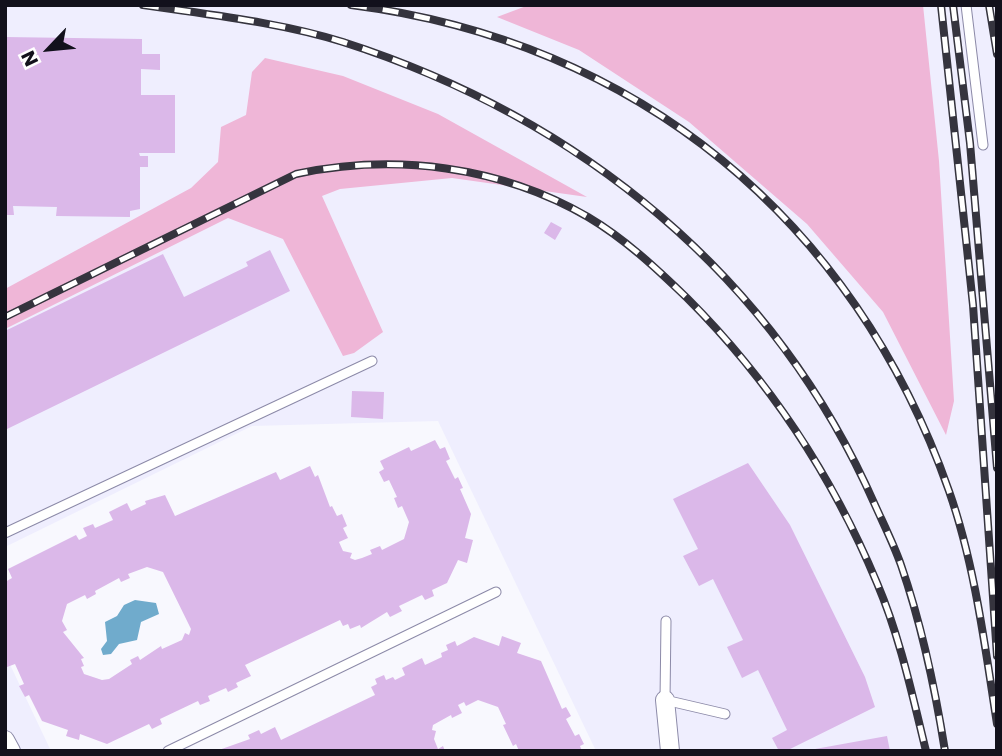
<!DOCTYPE html>
<html>
<head>
<meta charset="utf-8">
<style>
  body { margin:0 }
  #map { position:relative; width:1002px; height:756px; overflow:hidden; background:#f8f8fe; font-family:Poppins,sans-serif }
  canvas { display:block }
  .frame { position:absolute; inset:0; border:7px solid #12111c; pointer-events:none }
  .north { position:absolute; left:14px; top:14px; width:70px; height:70px; -webkit-text-stroke:5px #fff; paint-order:stroke; rotate:244deg; font-size:19px; font-weight:700; line-height:28px; text-align:center; color:#12111c }
  .north::after { content:''; display:block; margin:auto; width:24px; height:32px; background:#12111c; clip-path:polygon(50% 0,100% 100%,50% 72%,0 100%) }
</style>
</head>
<body>
<div id="map">
<canvas width="1002" height="756"></canvas>
<div class="frame"></div>
<div class="north">N</div>
</div>
<script>
const g = document.querySelector('canvas').getContext('2d');
g.lineJoin = 'round';
function fillPath(path, color) {
  g.fillStyle = color;
  g.fill(path, 'evenodd');
}
function trace(path, color, width, dash) {
  g.strokeStyle = color;
  g.lineWidth = width;
  g.lineCap = dash ? 'butt' : 'round';
  g.setLineDash(dash || []);
  g.stroke(path);
}
fillPath(new Path2D(`
  M5,5h992v746h-401l-158,-330 -186,5 -247,121z
  M5,654l46,97h-46z`), '#efeefe');
fillPath(new Path2D(`
  M529,5h394l16,156 15,240 -8,34 -63,-123 -76,-88 -118,-102 -110,-72 -82,-33z
  M265,58l78,18 95,38 149,83 -135,-19 -112,11 -18,7 61,136 -29,21 -11,3 -60,-117 -55,-21 -223,111v-40l186,-101 27,-26 3,-35 25,-12 6,-43z`), '#efb6d7');
fillPath(new Path2D(`
  M135,600l21,3 3,11 -18,8 -4,18 -18,4 -8,10 -8,1 -2,-6 6,-8 -2,-19 12,-6 7,-11z`), '#70abcc');
fillPath(new Path2D(`
  M5,37l137,2v15h18v16l-19,-1v26h34v58h-36l1,3h8v11h-8v42l-10,2v6l-74,-1 1,-9 -44,-1 1,9h-9z
  M551,222l11,6 -7,12 -11,-7z
  M270,250l20,41 -285,139v-99l158,-77 21,43 64,-31 -2,-4z
  M352,391l32,1 -1,27 -32,-2z
  M435,440l5,9 5,-2 5,12 -4,2 9,18 3,-2 5,11 -3,1 11,25 -6,24 8,2 -6,23 -9,-3 -11,23 -15,7 2,6 -9,4 -3,-5 -23,11 3,5 -12,6 -3,-5 -26,16 -1,-3 -10,4 -2,-5 -5,2 -3,-6 -95,45 6,11 -15,7 2,4 -10,5 -2,-4 -18,8 2,5 -10,4 -2,-4 -38,18 2,5 -10,5 -3,-5 -42,20 -27,-10 -1,6 -13,-4 2,-6 -26,-9 -13,-26 -4,2 -6,-11 5,-2 -9,-20 -8,3 -2,-85 7,-4 -4,-9 68,-34 3,5 8,-4 -4,-8 10,-4 2,4 18,-8 -4,-8 18,-9 4,8 15,-7 -1,-3 20,-6 10,21 101,-44 4,8 30,-14 5,11 3,-2 12,32 2,-1 5,10 5,-2 5,12 -4,2 5,10 -9,4 4,9 9,2 -2,5 5,2 7,-2 10,-4 -2,-4 10,-4 2,4 22,-11 5,-17 -7,-16 -4,2 -4,-10 3,-1 -8,-17 -5,2 -5,-10 5,-3 -4,-8 29,-14 2,4zM147,567l16,5 28,57 -2,6 -4,-2 -3,7 -20,9 -1,-3 -21,14 -2,-4 -8,4 2,4 -23,15 -7,1 -18,-6 -3,-7 3,-1 -3,-7 3,-1 -21,-26 4,-2 -5,-9 5,-17 18,-9 2,4 9,-5 -1,-3 24,-13 2,4 9,-4 -2,-4z
  M748,463l42,62 75,152 10,30 -89,44h-7l-7,-13 15,-8 -29,-60 -16,8 -15,-31 16,-7 -30,-61 -14,7 -16,-30 15,-7 -25,-50z
  M502,636l19,7 -4,10 24,8 21,48 4,-2 5,9 -5,3 9,17 4,-2 5,10 -4,2 2,5h-63l-3,-7 -3,2 -10,-21 3,-1 -8,-17 -20,-7 -12,6 -2,-4 -6,3 4,8 -10,5 -1,-3 -18,10 -1,5 4,1 -2,8 4,10 5,-3 2,5h-229l34,-12 -2,-4 11,-5 2,4 14,-7 6,13 94,-45 -4,-8 6,-3 -2,-5 9,-4 2,5 7,-3 2,3 10,-5 -3,-7 20,-10 3,7 17,-8 -1,-4 7,-3 -2,-5 9,-4 2,5 17,-9 25,9z
  M887,736l3,15h-75v-2z`), '#dbb8e9');
const lane = new Path2D(`
  M966,5l17,140
  M5,533l367,-172
  M666,621l-1,79 60,14
  M168,751l328,-159`);
const street = new Path2D(`
  M665,700l5,51
  M5,740l6,11`);
trace(lane, '#8c8aa8', 11);
trace(street, '#8c8aa8', 20);
trace(lane, '#fff', 9);
trace(street, '#fff', 18);
const rail = new Path2D(`
  M143,5c67,10 136,17 200,37 237,76 431,233 532,463 9,20 19,40 26,60 21,61 34,123 44,186
  M351,5c286,36 503,215 598,486 26,74 36,156 48,233
  M941,5l32,300 24,351
  M953,5l17,138 27,325
  M989,5l8,49
  M5,317l291,-143c99,-21 204,-8 292,43 37,22 68,51 99,81 82,82 145,177 190,285 23,54 35,111 49,168`);
trace(rail, '#35343e', 8);
trace(rail, '#fff', 5, [16]);
</script>
</body>
</html>
